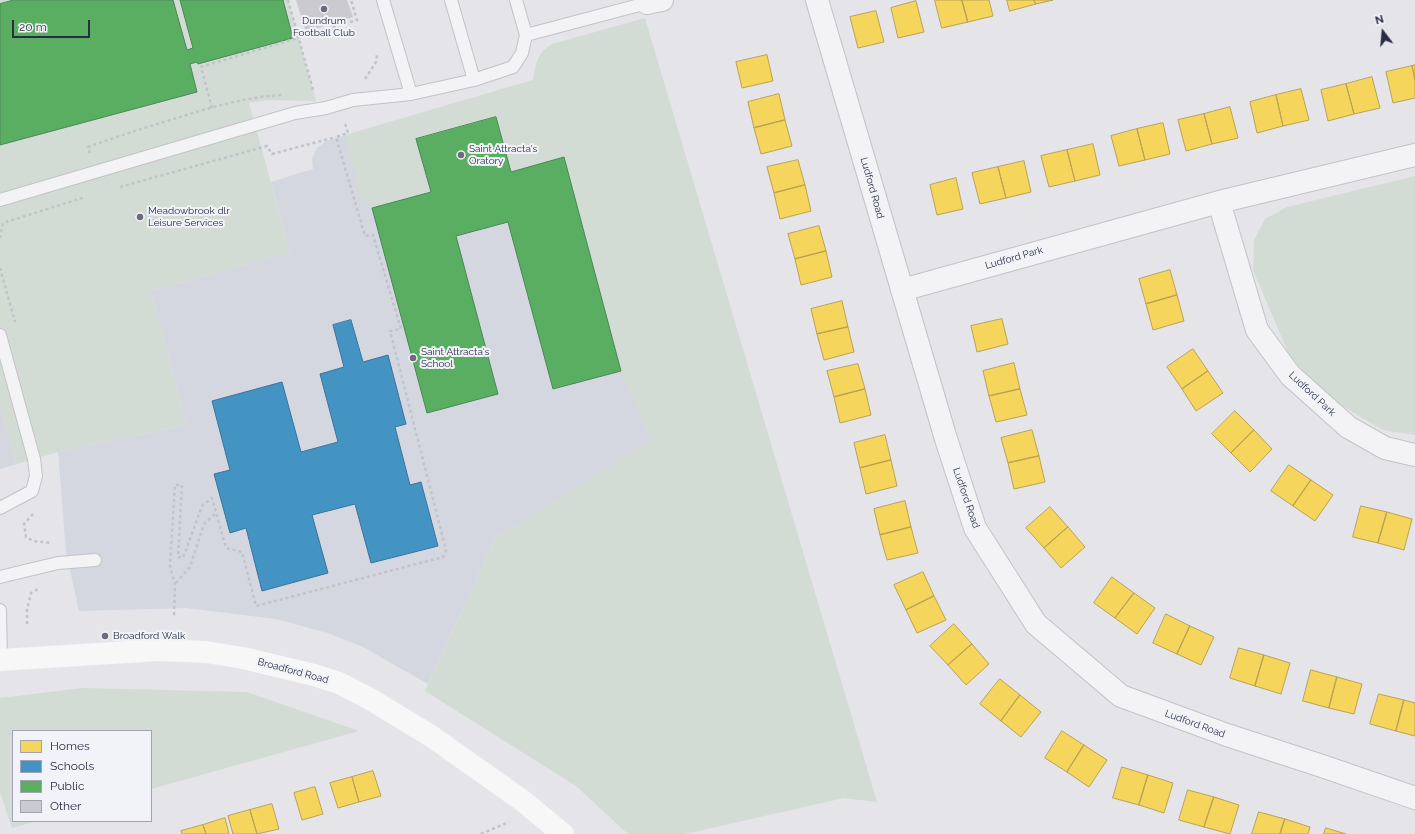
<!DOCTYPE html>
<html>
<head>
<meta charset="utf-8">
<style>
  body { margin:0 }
  #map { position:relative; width:1415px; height:834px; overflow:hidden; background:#e4e4e9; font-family:Raleway,sans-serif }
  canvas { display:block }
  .legend { position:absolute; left:12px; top:730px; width:140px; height:92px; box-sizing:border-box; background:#f2f3f8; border:1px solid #a1a3b0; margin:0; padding:5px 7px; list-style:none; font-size:12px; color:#282c45 }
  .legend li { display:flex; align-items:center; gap:8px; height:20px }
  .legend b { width:20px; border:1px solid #a1a3b0 }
  .north { position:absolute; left:1363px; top:12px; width:40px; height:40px; -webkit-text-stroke:3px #f2f3f8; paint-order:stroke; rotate:344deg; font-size:11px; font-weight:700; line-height:16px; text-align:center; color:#282c45 }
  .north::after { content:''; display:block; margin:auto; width:14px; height:18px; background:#282c45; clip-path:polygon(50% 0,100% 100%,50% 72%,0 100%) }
  .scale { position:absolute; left:12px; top:20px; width:78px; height:18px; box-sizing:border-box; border:2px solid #282c45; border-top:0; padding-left:5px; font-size:12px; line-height:14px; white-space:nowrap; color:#282c45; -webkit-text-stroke:3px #f2f3f8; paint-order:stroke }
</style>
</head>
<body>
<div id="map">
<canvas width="1415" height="834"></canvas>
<ul class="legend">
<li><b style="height:11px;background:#f6d55c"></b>Homes</li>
<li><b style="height:11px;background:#4393c3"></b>Schools</li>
<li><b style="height:11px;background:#5aae61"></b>Public</li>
<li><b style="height:11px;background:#cacad0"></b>Other</li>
</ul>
<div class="north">N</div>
<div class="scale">20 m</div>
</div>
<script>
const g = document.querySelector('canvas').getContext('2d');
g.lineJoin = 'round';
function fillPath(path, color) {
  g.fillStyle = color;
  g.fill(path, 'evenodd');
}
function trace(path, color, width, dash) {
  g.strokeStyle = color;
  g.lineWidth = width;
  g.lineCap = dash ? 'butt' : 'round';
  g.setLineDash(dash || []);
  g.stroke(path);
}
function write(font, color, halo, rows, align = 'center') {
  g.font = font + ' Raleway,sans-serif';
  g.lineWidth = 4;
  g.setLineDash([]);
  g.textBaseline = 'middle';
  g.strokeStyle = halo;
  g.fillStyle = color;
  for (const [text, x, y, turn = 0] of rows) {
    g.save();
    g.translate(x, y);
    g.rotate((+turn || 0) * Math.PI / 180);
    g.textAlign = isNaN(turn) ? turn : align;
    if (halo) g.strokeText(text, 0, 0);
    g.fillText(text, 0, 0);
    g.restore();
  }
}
fillPath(new Path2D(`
  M533,80l144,350 -181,107 -68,147 -65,-37 -35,-14 -52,-14 -90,-11 -107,3 -13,-59 -8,-100 129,-27 -36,-134 139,-39 -19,-70 42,-13 -1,-11 5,-10 9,-7z
  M0,407l17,57 -17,5z`), '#d4d7e0');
fillPath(new Path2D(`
  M0,0h288l28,101 -50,-1 -17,3 41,149 -139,39 36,134 -129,27 -41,12 -17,-57z
  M645,18l232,784 -33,-4 -159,36h-57l-52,-48 -151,-95 71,-154 155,-96 -30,-70 -57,-214 -53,15 -16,-55 -79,22 15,53 -59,16 -10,-4 -17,-69 188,-55c3,-18 4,-26 19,-36z
  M1415,176v259l-32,-5 -51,-30 -42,-43 -37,-87 1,-30 11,-21 22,-12z
  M82,688l165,4 112,39 -208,58v-58h-138v90h24l-25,7 -12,-36v-94z`), '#d2dcd4');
const homes = new Path2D(`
  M935,0h27l6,22 -26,6z
  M962,0h27l4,16 -25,6z
  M1007,0h27l2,4 -26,7z
  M1034,0h19l-17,4z
  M916,1l8,31 -26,6 -7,-30z
  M876,11l8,31 -26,6 -8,-31z
  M767,55l6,26 -31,7 -6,-26z
  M1415,65v15l-3,-14z
  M1412,66l3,14v18l-22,5 -7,-31z
  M1372,77l8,31 -26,6 -8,-30z
  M1346,84l8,30 -26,7 -7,-31z
  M1301,89l8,31 -26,6 -7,-31z
  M779,94l6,26 -31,8 -6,-26z
  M1276,95l7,31 -26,7 -7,-31z
  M1230,107l8,31 -26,6 -8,-30z
  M1204,114l8,30 -26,7 -8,-31z
  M785,120l7,26 -31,8 -7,-26z
  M1163,123l7,31 -25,6 -8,-31z
  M1137,129l8,31 -26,6 -8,-30z
  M1093,144l7,31 -25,6 -8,-31z
  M1067,150l8,31 -26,6 -8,-31z
  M798,160l7,25 -31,8 -7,-26z
  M1024,161l7,31 -25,6 -8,-31z
  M998,167l8,31 -26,6 -8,-31z
  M956,178l7,31 -26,6 -7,-30z
  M805,185l6,26 -31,8 -6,-26z
  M819,226l7,25 -31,8 -7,-25z
  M826,251l6,26 -31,8 -6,-26z
  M1170,270l7,25 -31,9 -7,-25z
  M1177,295l7,26 -31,9 -7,-26z
  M842,301l6,26 -31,7 -6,-25z
  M1002,319l6,25 -31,8 -6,-26z
  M848,327l6,25 -30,8 -7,-26z
  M1193,349l15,22 -26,18 -15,-22z
  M1014,363l6,26 -31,7 -6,-25z
  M858,364l7,25 -31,8 -7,-26z
  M1208,371l15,22 -27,18 -14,-22z
  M865,389l6,26 -31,8 -6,-26z
  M1020,389l7,26 -31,7 -7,-26z
  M1235,411l19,19 -23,23 -19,-19z
  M1032,430l7,26 -31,7 -7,-25z
  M1254,430l18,19 -22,23 -19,-19z
  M885,435l6,25 -31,8 -6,-25z
  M1039,456l6,26 -31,7 -6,-26z
  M891,460l6,26 -31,8 -6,-26z
  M1289,465l22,15 -18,26 -22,-15z
  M1311,480l22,15 -18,26 -22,-15z
  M905,501l6,26 -31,8 -6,-26z
  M1361,506l26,6 -9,31 -25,-6z
  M1050,507l18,20 -24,21 -18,-20z
  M1387,512l25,7 -8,31 -26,-7z
  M911,527l7,26 -31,7 -7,-25z
  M1068,527l17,20 -24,21 -17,-20z
  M923,572l11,24 -28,14 -12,-25z
  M1112,577l22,16 -19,25 -21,-15z
  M1134,593l21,15 -18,26 -22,-16z
  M934,596l12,24 -29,13 -11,-23z
  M1166,614l24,12 -13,28 -24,-11z
  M954,624l18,20 -24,21 -18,-19z
  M1190,626l24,11 -13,28 -24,-11z
  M972,644l17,20 -23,21 -18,-20z
  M1239,648l25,7 -9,31 -25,-8z
  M1264,655l26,8 -9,31 -26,-8z
  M1311,670l26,7 -8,31 -26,-7z
  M1337,677l25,7 -8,30 -25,-6z
  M1000,679l20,16 -19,26 -21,-17z
  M1379,694l25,6 -8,31 -26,-7z
  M1020,695l21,17 -20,25 -20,-16z
  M1404,700l11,3v33l-19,-5z
  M1062,731l22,14 -17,27 -22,-14z
  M1084,745l23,15 -18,27 -22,-15z
  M1122,767l26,8 -9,30 -26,-7z
  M373,771l8,25 -22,6 -7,-25z
  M1148,775l25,8 -9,30 -25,-8z
  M352,777l7,25 -21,6 -8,-25z
  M315,787l8,27 -21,6 -8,-27z
  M1188,790l26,7 -10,30 -25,-7z
  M1214,797l25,8 -9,29 -26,-7z
  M272,804l7,25 -22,5 -7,-24z
  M250,810l7,24h-24l-5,-18z
  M1259,812l26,7 -5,15h-28z
  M225,818l4,16h-23l-3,-9z
  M1285,819l25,8 -2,7h-28z
  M203,825l3,9h-24l-1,-3z
  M1326,828l20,6h-22z`);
fillPath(homes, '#f6d55c');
trace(homes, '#b8a255', 1);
const schools = new Path2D(`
  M351,320l12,42 25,-7 18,69 -11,3 15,58 11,-3 17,64 -67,17 -16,-59 -43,11 16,58 -66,18 -16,-63 -16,5 -16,-59 16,-4 -18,-69 70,-19 19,70 37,-10 -18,-68 24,-7 -11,-42z`);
fillPath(schools, '#4393c3');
trace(schools, '#3b749d', 1);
const public = new Path2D(`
  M14,0h159l14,50 6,-2 -13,-48h103l10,38 -95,26 -1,-2 -7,2 7,28 -197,53v-141z
  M496,117l15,55 53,-15 57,214 -68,18 -45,-167 -52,14 42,158 -71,19 -55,-205 59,-16 -15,-53z`);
fillPath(public, '#5aae61');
trace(public, '#4b8759', 1);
fillPath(new Path2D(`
  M296,0h51l6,17 -47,15z`), '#cacad0');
const lane = new Path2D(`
  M383,0l28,94
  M451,0l23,80
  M526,35l121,-32
  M0,200l295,-87 31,-5 27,-8 58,-6 63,-14 39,-13 9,-14 4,-18 -10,-35
  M0,335l34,124 2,17 -4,15 -32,17
  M0,577l58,-14 37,-3
  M0,610l1,50`);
const street = new Path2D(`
  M817,0l129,439 29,89 61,96 85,72 106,39 95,31 93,32
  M647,3l15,-3
  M1219,202l38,128 33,45 58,52 37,21 30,7
  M902,290l317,-88 196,-47`);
trace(lane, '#c2c2c7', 14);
trace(street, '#c2c2c7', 24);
trace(new Path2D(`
  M288,0l25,90
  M365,79l11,-17 1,-9
  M212,108l-11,-41 156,-47 -6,-20
  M90,153l-2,-6c36,-13 72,-24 108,-35 28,-8 57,-16 87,-17
  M120,187l147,-41 5,8 64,-17
  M0,238l3,-15 82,-26
  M0,268l15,54
  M33,514l-9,10 2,13 7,4 19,2
  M176,583l14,-16 14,-43 12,-11
  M174,615l1,-31 -5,-18 5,-81h7l-4,72 5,1 19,-52 10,-8 14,50 16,4 14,54 187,-49 3,-7 -56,-219 11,-2 -28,-94 -8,1 -29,-99 12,-4 -3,-10
  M27,624v-14l4,-17 7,-4
  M481,834l28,-12`), '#c2c3c9', 2.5, [3, 3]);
trace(lane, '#f3f3f6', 12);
trace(street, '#f3f3f6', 22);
trace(new Path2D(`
  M0,660l160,-10 46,2 37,6 71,17 25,8 31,16 61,37 92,65 40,33`), '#f7f7f7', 22);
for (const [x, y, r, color] of [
  [324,9,4,"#6a6c7e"],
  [461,155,4,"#6a6c7e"],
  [140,217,4,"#6a6c7e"],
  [413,358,4,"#6a6c7e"],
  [105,636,4,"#6a6c7e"]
]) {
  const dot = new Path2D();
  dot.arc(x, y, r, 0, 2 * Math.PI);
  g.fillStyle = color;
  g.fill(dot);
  trace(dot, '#f2f3f8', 1.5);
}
write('10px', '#282c45', '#f2f3f8', [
  ["Dundrum",324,21,"center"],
  ["Football Club",324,33,"center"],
  ["Saint Attracta's",469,149],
  ["Oratory",469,161],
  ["Meadowbrook dlr",148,211],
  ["Leisure Services",148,223],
  ["Saint Attracta's",421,352],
  ["School",421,364],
  ["Broadford Walk",113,636]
], 'left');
write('10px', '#282c45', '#f2f3f8', [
  ["Ludford Road",872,188,74],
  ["Ludford Park",1014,258,-16],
  ["Ludford Park",1312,394,43],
  ["Ludford Road",966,498,71],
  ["Broadford Road",293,671,15],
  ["Ludford Road",1195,724,20]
]);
</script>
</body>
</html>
